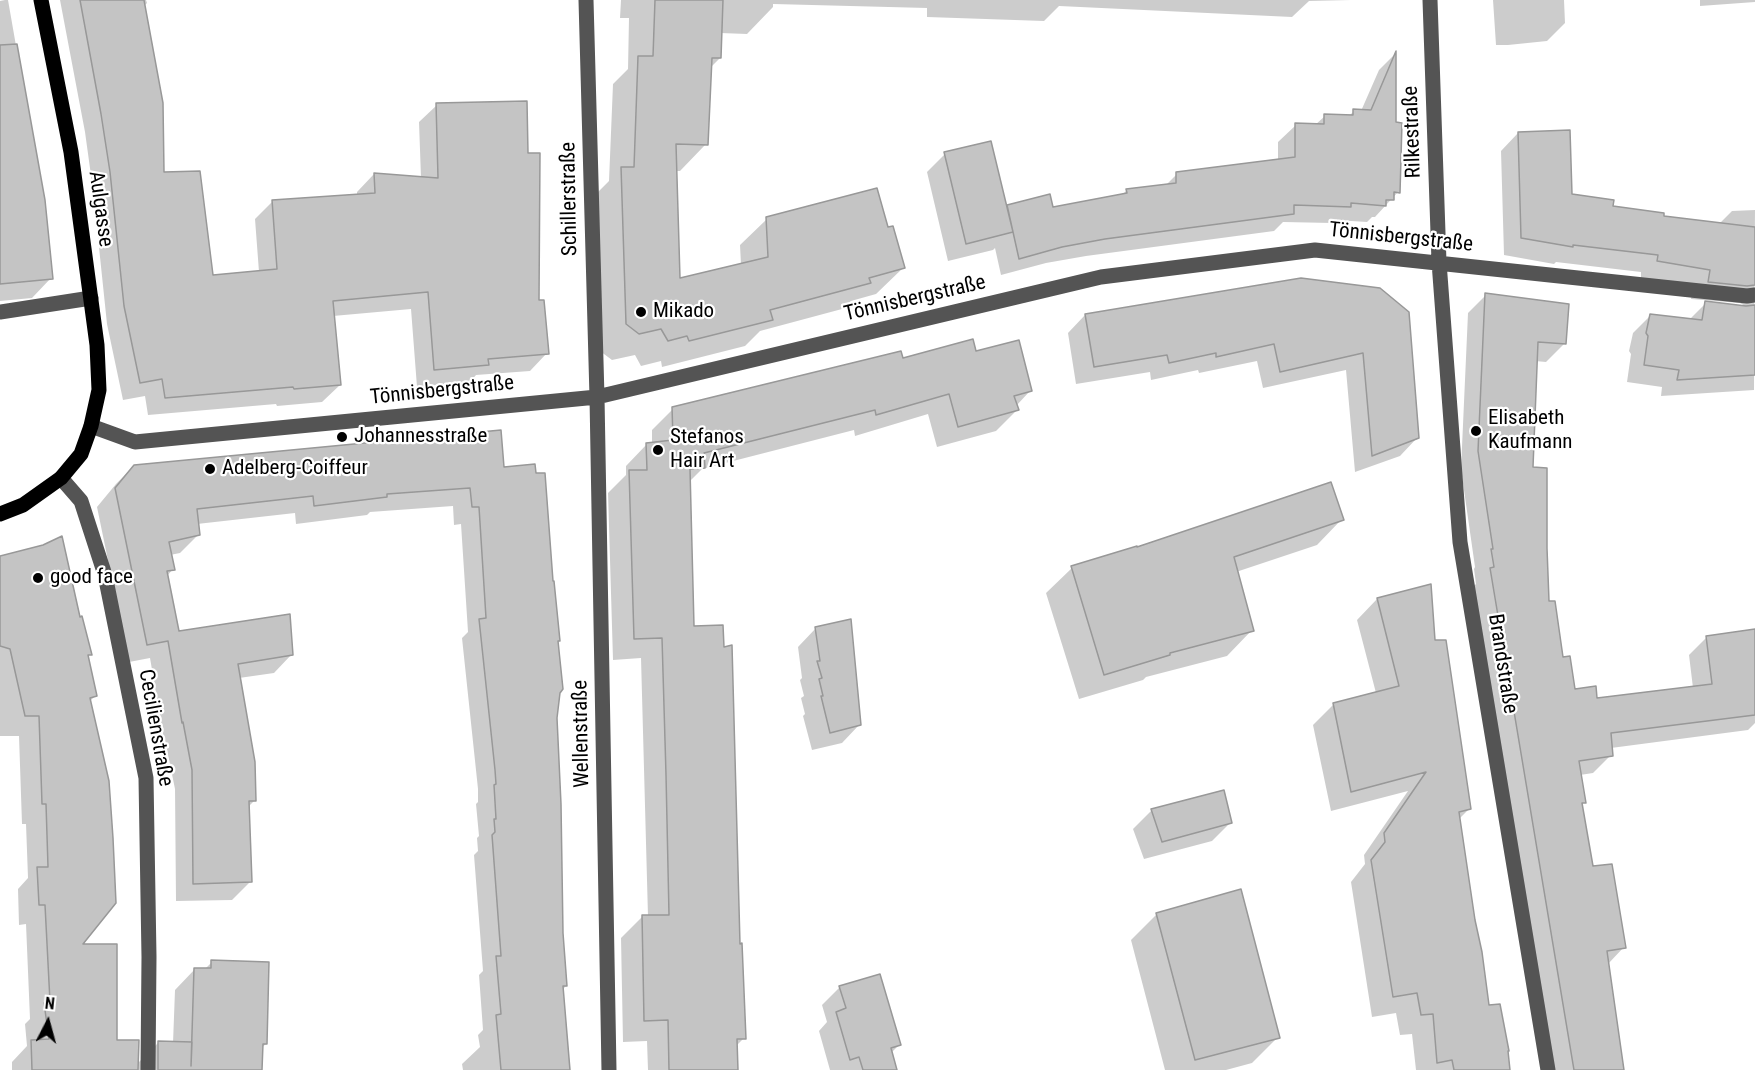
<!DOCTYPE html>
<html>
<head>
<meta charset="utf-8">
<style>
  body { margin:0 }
  #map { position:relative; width:1755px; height:1070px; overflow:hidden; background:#fff; font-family:"Roboto Condensed",sans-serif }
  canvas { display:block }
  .north { position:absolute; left:18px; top:992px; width:60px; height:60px; -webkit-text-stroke:4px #fff; paint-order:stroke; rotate:6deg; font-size:16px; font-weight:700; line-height:24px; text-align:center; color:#000 }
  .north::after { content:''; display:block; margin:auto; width:21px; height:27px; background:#000; clip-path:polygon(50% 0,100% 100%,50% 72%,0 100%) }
</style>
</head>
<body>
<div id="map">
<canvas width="1755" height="1070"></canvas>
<div class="north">N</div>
</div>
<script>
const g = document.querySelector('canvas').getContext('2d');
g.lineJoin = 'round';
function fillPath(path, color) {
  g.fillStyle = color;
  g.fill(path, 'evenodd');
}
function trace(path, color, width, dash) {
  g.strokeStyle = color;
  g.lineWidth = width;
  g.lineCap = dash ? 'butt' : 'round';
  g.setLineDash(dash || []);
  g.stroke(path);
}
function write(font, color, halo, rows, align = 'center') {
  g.font = font + ' "Roboto Condensed",sans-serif';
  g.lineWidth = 4.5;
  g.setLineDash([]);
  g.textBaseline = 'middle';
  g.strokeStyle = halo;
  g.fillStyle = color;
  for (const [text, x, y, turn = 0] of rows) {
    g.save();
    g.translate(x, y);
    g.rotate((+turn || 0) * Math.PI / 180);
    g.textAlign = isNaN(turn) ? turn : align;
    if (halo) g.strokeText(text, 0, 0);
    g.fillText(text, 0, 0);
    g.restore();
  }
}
fillPath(new Path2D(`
  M5,0h3l35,200 8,78 -19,20 -32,3v-300z
  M60,0h86l1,3 -3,3 19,168 48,102 48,-4 -4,-53 17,-17 85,-6v-4l17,-18 47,4 -2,-56 18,-17 90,50 10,147 10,51 -17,18 -54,4 -6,7 -53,5 -6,-78 -78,7 7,69 -18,17 -45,4 -1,-2 -128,11 -3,-19 -22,4 -16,-76 -14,-134 -8,-58z
  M621,0h730l-42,1 -17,16 -233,-11 -15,15 -117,-4v-9l-154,-4v3l-26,27 -27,-1v25l-10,10 -4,76 -26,27h-5l3,108 63,-14 -1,-20 27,-26 119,10 17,39 -27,26 -25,7 -9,8 -82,22 -15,15 -83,21 -1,-6 -20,5 -6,-11 -23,5 -12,-9 -5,-156 14,-14 4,-97 15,-15 1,-51h-9z
  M1493,0h71l1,23 -18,18 -39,4h-12z
  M1700,0h55v2l-55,4z
  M1395,54l-1,70 4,68 -23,25h-3l-5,5 -32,-2 -3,3 -49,-1 -9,9 -188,25 -40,7 -45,12 -6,-27 -2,2 -45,11 -21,-89 18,-18 60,55 3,-2 44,1 70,-13 5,-5 38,-4 12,-12 101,-13v-19l18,-17h19l10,-9 23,1 6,-6h7l18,-41z
  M1518,133l53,62 40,13 51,9 57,7 13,-13 23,-1 -1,180 -93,6 1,-9 -35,-5 4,-28 -2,-3 4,-18 18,-18 38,5 17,-17 41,4 -7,-4 -49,-4 2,-11 -52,-10v-6l-85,-10 -2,2 -50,-9 -3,-104z
  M1486,295l78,49 -18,18 -11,-1 -3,108 16,134 13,56 12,32 23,9 97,-12 -4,-33 18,-18 48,-6v92l-7,7 -137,18v7l-18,18 -13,2 4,27 -3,3 11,62 32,80 -16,17 15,106h-69l-81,-483 3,-3 -2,-15 1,-2 -14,-98 7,-156z
  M1408,313l9,125 -17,18 -45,16 -9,-102 -83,18 -6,-27 -58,12 -1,-3 -47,10 -1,-8 -74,12 -8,-51 17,-18z
  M975,353l55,38 -14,15 1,4 -21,21 -59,16 -9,-33 -73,22 -1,-6 -152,39 -13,13 4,145 45,319 6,92 -9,9 1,23h-88l-1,-29 -24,1 -2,-104 21,-21h6l-7,-259 -28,2 -5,-167 18,-18v-9l21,-22h5v-14l21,-21 229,-49z
  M134,466l369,3 49,114 6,58 -1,1 1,51 -3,25 7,215 4,53 -4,4 6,80h-105l-1,-6 18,-17 -2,-12 5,-5 -4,-55 4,-4 -9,-116 4,-4 -1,-13 2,-2 -3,-32 2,-2v-13l-16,-151 6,-6 -7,-108 -7,1 -1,-19 -83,6 -3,3 -71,9 -1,-11 -98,11 1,11 -18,18 -10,2 3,14 -6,7 11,57 114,21 -18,19 -35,5 15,123 -6,6 2,75 -18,18 -56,1 -1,-112 -10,-49h-1l-14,-82 -21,4 -32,-155 19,-23z
  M1342,519l-25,26 -81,27 16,58 -25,26 -81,21 -3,3 -64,19 -33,-106 26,-25z
  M0,557l79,62 11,35 -3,3 8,39 -6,6 -9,244 36,95 21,23 22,-22 14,1 2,-53 20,-21 9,1 8,-8 54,82 -5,4 -1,22h-248v-8l15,-16 -2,-22 5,-5 -4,-95 -7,1 -1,-36 10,-11 -2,-54h-4l-3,-88h-19z
  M1377,599l57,43 35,167 -10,10 29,188 21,63h-93l-4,-36 -12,1 -4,-22 -24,4 -21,-135 14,-18 -1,-9 44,-64 -77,20 -18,-86 21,-21 42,-11 -19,-73z
  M816,628l44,96 -18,19 -30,7 -9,-34 2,-2 -4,-16 3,-2 -4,-16 2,-2 -4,-31z
  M1152,810l78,13 -18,18 -68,18 -11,-30z
  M1157,914l121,123 -26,26 -26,7h-61l-34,-130z
  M840,987l59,58 -8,8 5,17h-66l-11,-39 8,-9 -5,-17z`), '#0003');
const building = new Path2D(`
  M80,0h64l19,103 1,69 36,-1 13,104 64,-6 -5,-69 103,-7 -1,-20 64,5 -2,-75 91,-2 1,52h12l-1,147h5l5,54 -61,5 1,6 -55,5 -6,-78 -95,9 8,84 -47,4 -1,-2 -128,11 -3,-19 -22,4 -16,-77 -14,-134 -9,-58z
  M655,0h68l-2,58h-9l-4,87 -32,-1 4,134 88,-21 -2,-40 111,-29 11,39 5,-1 12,42 -36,10 2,5 -101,27 3,10 -84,21 -2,-5 -19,5 -7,-12 -22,5 -13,-10 -5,-157h13l4,-111h15z
  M17,44l28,156 8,79 -53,5v-239z
  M1396,51v71l6,1 -2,70 -6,-1v8h-8v6l-35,-3v4l-57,-2v9l-189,25 -43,8 -43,12 -12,-54 43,-11 3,13 74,-14 -1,-4 50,-6v-11l119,-15v-34l29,1v-10l29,1v-6l18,1z
  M1570,130l2,64 42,6 -1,6 51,7v3l91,11v58l-8,1 -39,-4 2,-12 -53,-9 1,-6 -85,-10v2l-52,-9 -3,-106z
  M991,141l22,91 -47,12 -22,-92z
  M1301,278l79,10 29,24 10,126 -47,18 -9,-103 -83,19 -6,-28 -58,13v-4l-47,10 -2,-8 -73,12 -9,-53z
  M1485,293l84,11 -3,40 -28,-2 -5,125 14,1v80l2,53h6l8,56 7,-1 5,33 21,-3 1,12 115,-14 -6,-48 49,-7v86l-144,18 2,23 -34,5 7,42h-4l11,63 19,-2 14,84 -19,3 17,119h-50l-84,-502 4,-1 -3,-18h2l-15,-98z
  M1705,301l41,5 9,-1v70l-78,5 2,-10 -35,-5 4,-29 -2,-3 4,-19 52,6z
  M973,339l3,12 43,-11 13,51 -18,5 5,14 -61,17 -9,-33 -73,21 -1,-5 -171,43 1,15 -15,1 4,157 29,-1 1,22 8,-2 8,299 2,-1 4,96h-9l1,31h-69l-1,-50 -24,1 -2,-106h27l-3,-140 -4,-137 -28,1 -5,-169h18l-1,-27 27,-3 -1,-33 229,-56 2,7z
  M501,430l3,37 31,-3 1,9h9l8,108h1l6,60h-2l5,48 -3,4 -3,25 4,86 2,129 4,53h-4l7,84h-69l-5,-55 5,-1 -5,-58h5l-9,-121 3,-3 -1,-13h2l-2,-34 2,-1 -1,-14 -16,-151 7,-1 -7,-111h-7l-2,-19 -83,6v3l-73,9 -1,-10 -116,13 3,26 -31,7 6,28 -8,1 12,60 111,-17 3,41 -55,9 17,98 1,39h-7l3,81 -59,2 -1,-114 -9,-48 -1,1 -14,-82 -21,4 -32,-157 19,-23z
  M1331,482l13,38 -110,37 20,74 -84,22v2l-66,20 -33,-109 66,-20v1z
  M62,536l18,81 2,-1 10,39h-4l9,41 -7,2 19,83 4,57 3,65 -33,41h34v96h22l-1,30h-106l-1,-30 18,-1 -5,-36 6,-1 -5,-97h-6l-2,-38h11l-2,-63h-4l-3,-88h-14l-15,-67 -10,-3v-90l43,-11z
  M1431,584l4,56h11l25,169 -12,3 16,108 7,32 7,53 11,-1 9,47h-1l2,19h-56l-2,-10 -15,3 -4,-49 -12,1 -4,-22 -24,4 -22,-137 14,-18 -1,-9 42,-61 -75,20 -18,-89 66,-17 -22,-88z
  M851,619l10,106 -31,8 -9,-37h2l-4,-17 3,-1 -5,-17h3l-5,-34z
  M1224,790l8,33 -70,19 -11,-33z
  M1241,889l39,149 -85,22 -39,-147z
  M211,960l58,2 -2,82h-4l-1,26h-104v-29l34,1 -1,24 3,-98h17z
  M880,974l21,71 -10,3 6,22h-34l-4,-13 -9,3 -14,-48 10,-4 -7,-22z`);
fillPath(building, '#c4c4c4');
trace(building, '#989898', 1.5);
trace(new Path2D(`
  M586,0l11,397 12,673
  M1430,0l9,262 21,280 88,528
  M0,312l91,-14
  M91,426l44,16 462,-45 504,-120 214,-27 432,46 8,-1
  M61,478l20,23 24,74 41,203 3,179 -1,113`), '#545454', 15);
trace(new Path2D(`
  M0,514l23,-9 38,-27 20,-24 10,-28 8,-36 -2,-45 -26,-193 -30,-152`), '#000', 15);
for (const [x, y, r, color] of [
  [641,312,6,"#000"],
  [1476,431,6,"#000"],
  [342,437,6,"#000"],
  [658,450,6,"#000"],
  [210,469,6,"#000"],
  [38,578,6,"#000"]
]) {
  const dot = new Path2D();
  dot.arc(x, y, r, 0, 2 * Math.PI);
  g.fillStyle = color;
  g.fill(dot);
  trace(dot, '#fff', 2);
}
write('21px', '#000', '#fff', [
  ["Rilkestraße",1413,132,-92],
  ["Schillerstraße",570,199,-91],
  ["Aulgasse",100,209,82],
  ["Tönnisbergstraße",1401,238,6],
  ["Tönnisbergstraße",915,299,-13],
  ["Tönnisbergstraße",442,391,-6],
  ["Brandstraße",1502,664,81],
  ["Cecilienstraße",155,728,80],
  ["Wellenstraße",582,734,-91]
]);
write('21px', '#000', '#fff', [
  ["Mikado",653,312],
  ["Elisabeth",1488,419],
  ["Kaufmann",1488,443],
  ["Johannesstraße",354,437],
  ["Stefanos",670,438],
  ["Hair Art",670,462],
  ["Adelberg-Coiffeur",222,469],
  ["good face",50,578]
], 'left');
</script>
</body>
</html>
